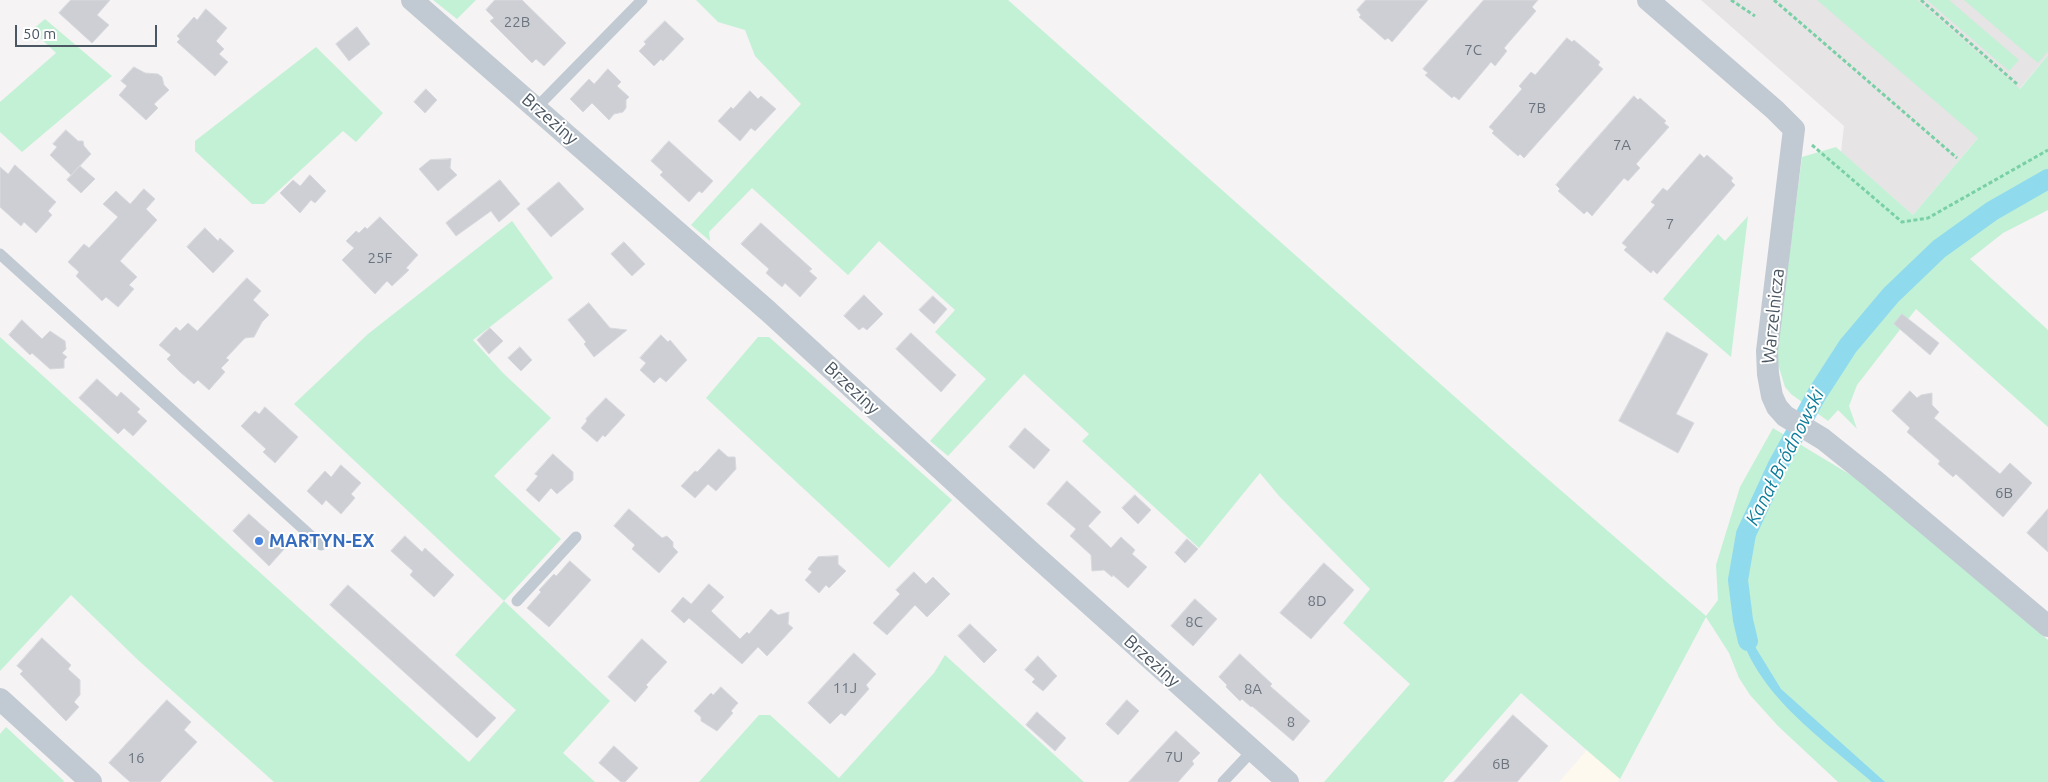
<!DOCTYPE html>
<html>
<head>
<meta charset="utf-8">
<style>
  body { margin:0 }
  #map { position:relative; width:2048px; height:782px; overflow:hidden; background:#f5f3f3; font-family:Ubuntu,sans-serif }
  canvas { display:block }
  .scale { position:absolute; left:15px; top:25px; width:142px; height:22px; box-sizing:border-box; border:2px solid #4a5661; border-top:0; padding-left:6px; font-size:15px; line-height:18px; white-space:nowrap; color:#4a5661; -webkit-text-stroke:4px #fff; paint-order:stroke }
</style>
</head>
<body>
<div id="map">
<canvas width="2048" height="782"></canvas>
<div class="scale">50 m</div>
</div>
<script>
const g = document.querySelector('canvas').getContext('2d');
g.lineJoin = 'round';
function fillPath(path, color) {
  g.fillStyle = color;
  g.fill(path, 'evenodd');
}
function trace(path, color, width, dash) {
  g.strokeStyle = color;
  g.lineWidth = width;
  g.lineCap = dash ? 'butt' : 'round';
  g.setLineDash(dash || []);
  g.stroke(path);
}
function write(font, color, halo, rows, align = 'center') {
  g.font = font + ' Ubuntu,sans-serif';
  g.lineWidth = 4;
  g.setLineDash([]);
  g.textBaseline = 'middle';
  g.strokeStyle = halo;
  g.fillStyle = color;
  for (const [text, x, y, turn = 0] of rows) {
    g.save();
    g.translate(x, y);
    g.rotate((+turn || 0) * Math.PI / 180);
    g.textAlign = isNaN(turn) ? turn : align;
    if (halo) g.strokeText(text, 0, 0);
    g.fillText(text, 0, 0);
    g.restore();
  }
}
fillPath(new Path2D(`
  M1587,750l33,29 -2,3h-59z`), '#fdf9ef');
fillPath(new Path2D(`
  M1701,0h347v55l-135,160 -72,-63 3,-26z`), '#e6e4e5');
fillPath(new Path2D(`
  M433,0h43l-19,19z
  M696,0h312l527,468 171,148 12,-16 -2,-35 24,-78 33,-59 124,75 111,103 40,34v142h-210l-60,-56 -28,-31 -11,-17 -10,-25 -23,-36 -86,162 -99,-86 -78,89h-119l86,-98 -67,-61 27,-34 -91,-93 -19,-23 -61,75 -117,-107 7,-7 -65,-60 -76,82 -18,-15 56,-62 -51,-47 20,-22 -76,-69 -31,34 -96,-87 -43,44 1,9 -19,-16 110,-121 -46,-48 -10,-26 -27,-8z
  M1817,0h100l103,89 28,-34v155l-45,23 -33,26 78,71v97l-132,-118 -59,76 -8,21 8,23 -19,-19 -10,11 -37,-27 -6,-7 -9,-29 26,-201 34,-10 77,68 65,-77z
  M1927,0h22l70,60 -10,11z
  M1964,0h84v51l-10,12z
  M45,19l67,57 -90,76 -22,-20v-30l56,-49 -24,-23z
  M316,47l67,66 -27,29 -13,-11 -79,73h-12l-57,-53v-10z
  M1748,216l-17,141 -68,-58 55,-65 7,7z
  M512,221l41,57 -80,62 30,33 48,45 -57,58 67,63 -57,62 106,100 -47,52 32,29h-321l-136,-122 -67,-65 -71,76v-334l469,425 47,-52 -61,-55 49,-54 -210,-197 74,-70z
  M758,337h11l183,163 -63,68 -183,-170z
  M945,655l139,127h-385l60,-67h11l69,63 95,-105z
  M6,727l58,54 -1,1h-63v-48z`), '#c3f1d5');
fillPath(new Path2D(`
  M1746,614l8,31 27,44 104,93h-13c-54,-47 -123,-92 -136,-166z`), '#90daee');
trace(new Path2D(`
  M1748,641l-5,-21 -5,-40 8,-46 32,-69 39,-71 31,-48 43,-51 48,-46 53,-38 56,-32`), '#90daee', 20);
const building = new Path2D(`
  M71,0h39l-13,15 12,10 -17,18 -33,-30z
  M495,0h27l44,43 -22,23 -8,-7 -4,4 -42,-42 4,-3 -8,-8z
  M1366,0h62l-36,42 -4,-4 -3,2 -26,-23 2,-2 -4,-5z
  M1484,0h54l-6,7 4,4 -32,37 3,3 -12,15 -4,-4 -32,38 -5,-4 -2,2 -27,-23 3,-2 -5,-4z
  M206,9l21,19 -11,13 8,8 -5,5 9,8 -13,14 -38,-34 3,-3 -3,-3 17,-19 3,3z
  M665,21l19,18 -21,22 -2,-2 -7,7 -15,-15 7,-7 -2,-2z
  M357,27l13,17 -21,17 -13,-17z
  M1567,38l5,4 2,-2 26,22 -2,3 5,4 -79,89 -4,-4 -2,2 -26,-23 2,-2 -5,-4 33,-38 -3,-3 12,-14 4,3z
  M134,67l11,6 13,1 4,3 2,8 5,5 -15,14 4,4 -12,12 -27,-25 8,-9 -6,-5z
  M608,69l13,13 -4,4 12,11 -3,3v8l-3,4 -9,2 -5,6 -17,-17 -9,9 -13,-13 19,-20 5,5z
  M426,89l11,11 -12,13 -11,-11z
  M750,91l8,8 3,-3 15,13 -21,22 -4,-3 -11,13 -22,-20 13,-14 2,2z
  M1634,96l4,4 2,-2 26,23 -2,2 5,4 -33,37 4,4 -12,13 -4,-3 -32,38 -5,-5 -3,3 -26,-23 2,-2 -4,-4z
  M66,130l12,11h5l1,5 7,8 -20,21 -21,-20 7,-8 -4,-3z
  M669,141l44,40 -11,12 -3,-2 -10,11 -29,-27 3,-3 -12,-11z
  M1700,154l4,4 3,-3 26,23 -2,3 4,4 -78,89 -4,-4 -2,3 -27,-23 3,-3 -5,-4 33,-38 -4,-3 12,-14 4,3z
  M451,159l-1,9 7,7 -19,16 -19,-22 11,-9z
  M15,165l41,37 -8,9 4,4 -16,18 -12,-11 -3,4 -21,-19v-40l8,7z
  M80,166l15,13 -14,14 -14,-13z
  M310,175l16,16 -11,12 -4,-3 -11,13 -20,-20 13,-13 7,6z
  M500,180l20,24 -21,18 -8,-11 -35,25 -10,-13z
  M559,182l25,27 -33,28 -24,-28z
  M144,189l11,10 -9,10 11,11 -37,41 17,16 -8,8 5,4 -16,18 -12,-10 -4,4 -26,-25 3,-4 -11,-10 16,-18 5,4 29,-31 -15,-13 13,-13 14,13z
  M380,217l38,38 -12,13 3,2 -17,16 -5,-5 -12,13 -33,-34 12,-12 -8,-7 10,-10 3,2 6,-6 2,2z
  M761,223l51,46 -3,2 8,7 -17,19 -15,-14 -3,4 -16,-14 3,-4 -28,-25z
  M205,228l13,13 2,-3 14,13 -21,22 -26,-26z
  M624,242l21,22 -13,12 -21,-22z
  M247,278l14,13 -8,9 16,15 -7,7 -8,15 -9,1 -19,20 3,2 -8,8 4,4 -16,18 -11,-10 -4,4 -14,-12 -13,-13 4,-4 -12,-10 17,-18 4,4 8,-8 9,8z
  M864,295l19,19 -16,16 -4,-3 -4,3 -15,-14z
  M933,296l14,13 -13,15 -15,-14z
  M589,303l21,25 17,2 -33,27 -10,-13 2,-2 -18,-22z
  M1902,314l37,29 -9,12 -36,-31z
  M22,320l20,19 8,-8 15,10 1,8 -4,4 5,4 -3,3v8l-14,1 -18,-16 -2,2 -21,-20z
  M490,328l13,13 -14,13 -12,-14z
  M1667,332l41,22 -32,60 18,9 -16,30 -59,-32z
  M911,333l45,42 -15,17 -45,-43z
  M661,335l7,7 2,-2 17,20 -21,22 -6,-5 -6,6 -14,-13 6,-7 -6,-5z
  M520,347l12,13 -11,11 -13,-13z
  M97,379l20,18 4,-5 19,17 -3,3 10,9 -14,15 -9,-8 -6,6 -39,-36z
  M1910,391l7,7 4,-3 11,-2v12l7,7 -5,6 66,56 10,-11 22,20 -29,34 -47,-43 -3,3 -15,-13 2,-3 -33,-29 3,-4 -18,-17z
  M606,398l19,17 -20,22 -2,-2 -6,7 -16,-14 6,-7 -1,-2z
  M265,407l33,30 -23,26 -12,-11 3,-3 -25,-23 14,-15 4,3z
  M1025,428l25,22 -16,19 -25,-22z
  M719,449l9,8h7l1,12 -20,22 -8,-7 -13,14 -14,-12 14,-15 2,1z
  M553,454l20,18v8l-16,14 -6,-6 -12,14 -13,-12 12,-14 -3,-2z
  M341,465l20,18 -10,11 4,4 -14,16 -15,-14 -4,5 -15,-14 18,-20 6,6z
  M1067,481l34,31 -13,14 23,22 10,-11 14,13 -3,4 15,13 -19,21 -15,-13 -1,2 -8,-7 -12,1 -1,-16 -21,-19 6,-7 -29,-25z
  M1135,495l16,15 -13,14 -16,-16z
  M629,509l33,29 5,-2 6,6v5l5,5 -19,21 -27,-24 3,-4 -21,-19z
  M2048,509v43l-21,-19z
  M249,514l37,33 -17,19 -36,-35z
  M405,536l17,16 3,-4 29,27 -20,22 -24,-22 3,-4 -22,-20z
  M1187,539l11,10 -13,14 -10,-10z
  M838,556v8l8,7 -17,17 -3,-3 -7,8 -14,-13 7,-8 -4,-3 10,-12z
  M570,561l21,19 -42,47 -22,-19 14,-16 -2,-2 15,-16 2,2z
  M1324,563l30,27 -43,49 -31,-26z
  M914,572l12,12 7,-7 17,17 -23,23 -12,-12 -28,30 -14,-12 27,-29 -4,-4z
  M709,584l15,13 -13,14 29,28 7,-7 2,2 22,-25 7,6 11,-3 -1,12 5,4 -26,28 -9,-9 -16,17 -53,-46 -5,5 -13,-12 12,-14 8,7z
  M348,585l148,133 -19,20 -147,-133z
  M1195,599l22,20 -24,27 -22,-20z
  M970,624l27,26 -13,13 -26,-27z
  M42,638l29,27 -3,4 12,11v15l-6,7 5,5 -13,14 -46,-47 3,-3 -6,-5z
  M642,639l25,23 -21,23 2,2 -13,15 -27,-25z
  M854,653l22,21 -10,11 3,4 -24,27 -4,-3 -11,11 -22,-21z
  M1240,654l32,30 -2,2 40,35 -17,20 -41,-35 -1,1 -9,-8 -2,2 -14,-14 1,-2 -8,-8z
  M1038,656l19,20 -14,15 -11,-9 3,-3 -10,-9z
  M721,687l17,16 -7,8 2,2 -16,18 -16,-10v-4l-7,-6 17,-18 2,2z
  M167,700l24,22 -7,8 13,12 -37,40h-30l-21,-19z
  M1127,700l12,11 -21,24 -12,-11z
  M1037,712l29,26 -11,13 -29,-26z
  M1513,715l35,31 -31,36h-63z
  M1176,731l24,22 -8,8 2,3 -16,18h-49z
  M614,746l24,22 -13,14h-4l-22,-19z`);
fillPath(building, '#cdcfd5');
trace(building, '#d7d9de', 1);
trace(new Path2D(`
  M1731,0l24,16
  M1774,0l183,158
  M1921,0l96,84
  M1812,145l90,77 26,-4 120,-68`), '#7ad0a6', 3, [4, 2.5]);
trace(new Path2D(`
  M537,107l105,-107
  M0,254l321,291
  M517,601l59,-64
  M1223,782l30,-32`), '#c1cad2', 11);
trace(new Path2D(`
  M412,0l356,311 262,240 258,231
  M1648,0l127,110 19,19 -27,222 1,23 4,22 5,11 8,9 38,23 50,40 175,147
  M0,699l91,83`), '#c1cad2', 22);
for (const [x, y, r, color] of [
  [259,541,5,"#3f7fe0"]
]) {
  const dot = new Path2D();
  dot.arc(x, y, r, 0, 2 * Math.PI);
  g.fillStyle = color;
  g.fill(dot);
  trace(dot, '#fff', 2);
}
write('15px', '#6b747e', null, [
  ["22B",517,22],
  ["7C",1473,50],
  ["7B",1537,108],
  ["7A",1622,145],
  ["7",1670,224],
  ["25F",380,258],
  ["6B",2004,493],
  ["8D",1317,601],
  ["8C",1194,622],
  ["11J",845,688],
  ["8A",1253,689],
  ["8",1291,722],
  ["7U",1174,757],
  ["16",136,758],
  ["6B",1501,764]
]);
write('18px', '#4a5661', '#fff', [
  ["Brzeziny",550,119,41],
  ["Warzelnicza",1773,316,-84],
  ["Brzeziny",852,388,43],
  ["Brzeziny",1152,661,42]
]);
write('bold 18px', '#366cbe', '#fff', [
  ["MARTYN-EX",269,541]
], 'left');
write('italic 19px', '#0c7c9b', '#fff', [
  ["Kanał Bródnowski",1785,457,-63]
]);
</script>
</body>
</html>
